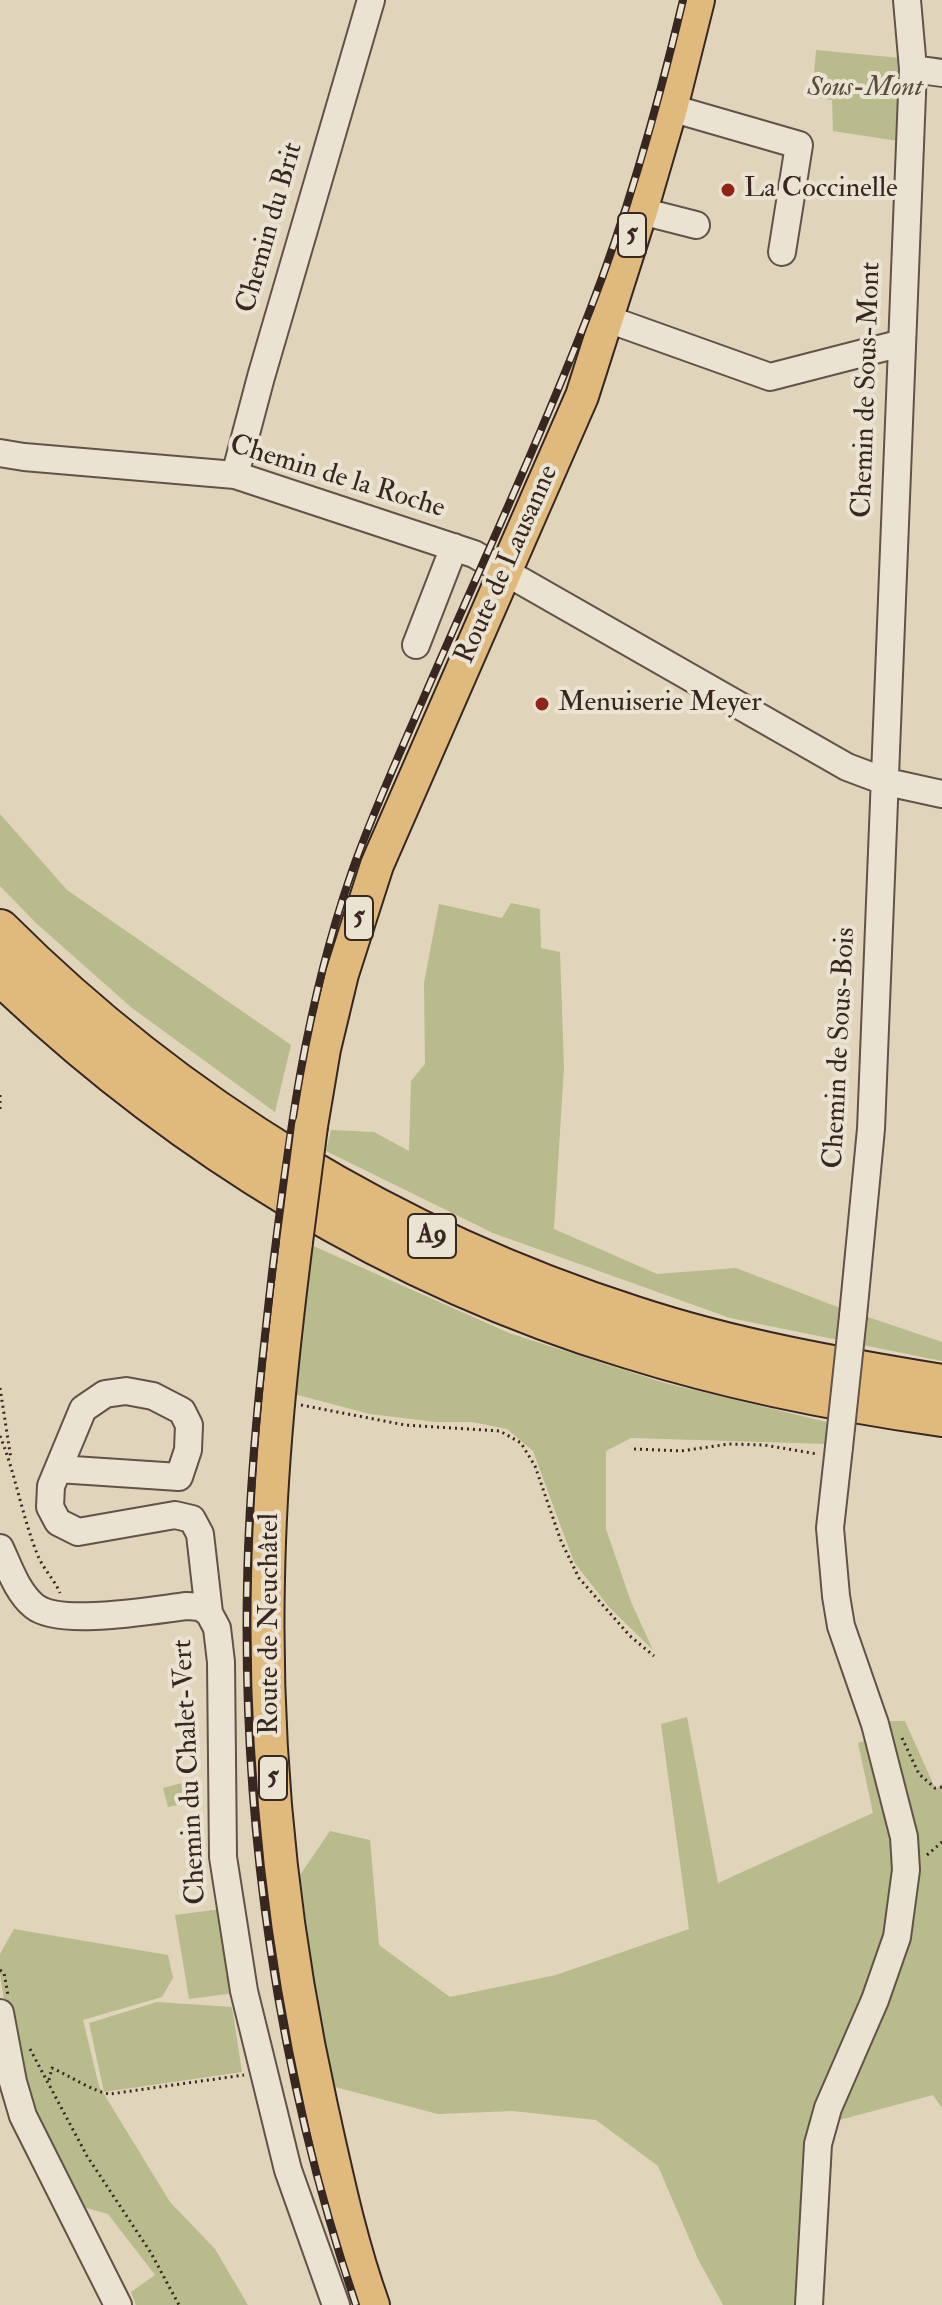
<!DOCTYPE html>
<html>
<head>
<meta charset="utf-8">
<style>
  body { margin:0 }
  canvas { display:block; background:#e0d4ba }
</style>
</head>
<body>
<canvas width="942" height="2305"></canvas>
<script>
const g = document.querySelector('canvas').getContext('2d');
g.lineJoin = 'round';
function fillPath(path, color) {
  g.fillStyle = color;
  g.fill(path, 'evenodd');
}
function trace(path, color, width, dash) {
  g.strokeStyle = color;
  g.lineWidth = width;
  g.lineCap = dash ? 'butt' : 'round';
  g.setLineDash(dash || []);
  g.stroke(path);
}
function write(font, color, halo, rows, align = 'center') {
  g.font = font + ' "IM FELL Double Pica",serif';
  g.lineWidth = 8;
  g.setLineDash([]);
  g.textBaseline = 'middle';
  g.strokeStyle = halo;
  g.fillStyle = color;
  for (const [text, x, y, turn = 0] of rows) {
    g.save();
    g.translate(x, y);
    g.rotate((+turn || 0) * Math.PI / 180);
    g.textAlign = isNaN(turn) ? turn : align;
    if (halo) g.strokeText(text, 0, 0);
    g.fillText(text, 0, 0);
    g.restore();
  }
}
fillPath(new Path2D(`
  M816,50l84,8 -2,83 -65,-10 -1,-31 -20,-3z
  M0,814l67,76 224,155 -16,67 -143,-104 -96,-85 -36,-37z
  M511,903l29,6 1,39 19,4 4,115 -10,162 103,45 79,-6 99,38 107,36v19l-212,-43 -237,-85 -167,-82 5,-21 43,2 35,19 2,-70 14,-17 -1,-81 15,-79 63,14z
  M311,1245l198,88 156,50 166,40 -2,21 -198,-6 -25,13v78l25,73 22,48 -44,-43 -35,-45 -41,-111 -26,-22 -35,-7h-36l-66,-8 -76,-20z
  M687,1717l31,166 155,-70 -15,-70 15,-5 13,-17h19l30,67 7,-1v321l-9,-13 -112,30 -11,180h-87l-25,-46 -40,-93 -62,-46 -83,-9 -75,3 -103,-27 -14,-51 -21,-161 30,-44 40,9 9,105 71,52 106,-22 133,-46 -28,-205z
  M197,1779l5,21 -34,7 -5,-19z
  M221,1909l14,84 -46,6 -14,-84z
  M14,1929l154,26 5,23 -11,19 -79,23 16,66 71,116 45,47 33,56h-112l-5,-13 24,-17 -47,-61 -25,-7 -66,-126 -17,-106v-21z
  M157,2002l75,5 10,65 -138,20 -15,-69z`), '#b8bb8b');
const minor = new Path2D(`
  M913,69l29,4
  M671,108l128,37 -17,107
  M641,211l55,14
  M605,318l165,59 132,-34
  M0,453l24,4 211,18 239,79 373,213 40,15 55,12
  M235,475l26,-98 110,-377
  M416,645l38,-98
  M853,1316l18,-187 42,-1060 -6,-69
  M58,1469l121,8 9,-27 1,-25 -7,-14 -29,-15 -27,-5 -21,3 -22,15 -32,77 -1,21 8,15 20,10 97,-17 17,4 8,15 9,79
  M0,1548c9,19 17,44 34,58 25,21 119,4 153,0l13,1 9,6 8,15 4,34 2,195 21,134 44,179 48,135
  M0,2013l13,69 10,34 95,189
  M809,2305l9,-161 10,-36 47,-108 22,-63 9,-67 -2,-33 -29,-113 -34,-98 -5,-30 -6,-68 9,-81`);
const major = new Path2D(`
  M311,1126l13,-77 18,-75 35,-109 205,-469 59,-185 30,-103 27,-108
  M296,1242c-14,112 -26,224 -28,337 -4,177 15,355 53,527 15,67 29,135 52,199`);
const highway = new Path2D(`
  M0,929c178,178 395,310 635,387 100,33 204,51 307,68
  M0,975c177,170 394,303 629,374 102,32 207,53 313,68`);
trace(minor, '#625247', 30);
trace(major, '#382721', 36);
trace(highway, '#382721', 42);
trace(new Path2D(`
  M0,1095v14
  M0,1388l11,71
  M301,1405l104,20 95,6 21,12 14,23 26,75 18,37 51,58 24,20
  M0,1436c16,39 22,81 38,120 6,14 16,23 22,37
  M634,1449l47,2 48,-7 35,1 53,9
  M902,1738l17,36 16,14 7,-1
  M927,1855l15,-13
  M0,1970l4,3 4,22
  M30,2049l57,107 64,97 28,52
  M49,2080l3,-12c16,7 44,25 58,26l134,-19`), '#382721', 3, [2, 4]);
trace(minor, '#ebe3d2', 26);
trace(major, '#e0ba7d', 32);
trace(highway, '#e0ba7d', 38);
const rail = new Path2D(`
  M356,2305c-78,-231 -114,-477 -109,-721 2,-104 13,-207 25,-311 17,-138 33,-266 79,-399 21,-60 48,-119 73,-177 56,-129 115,-256 166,-387 39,-101 68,-205 93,-310`);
trace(rail, '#382721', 8);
trace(rail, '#ebe3d2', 5, [15]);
const minorBridge = new Path2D(`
  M839,1447l14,-131`);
const majorBridge = new Path2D(`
  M296,1242l15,-116`);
trace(minorBridge, '#625247', 30, []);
trace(majorBridge, '#382721', 36, []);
trace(minorBridge, '#ebe3d2', 26);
trace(majorBridge, '#e0ba7d', 32);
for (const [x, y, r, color] of [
  [728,190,8,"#8f2418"],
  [542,704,8,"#8f2418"]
]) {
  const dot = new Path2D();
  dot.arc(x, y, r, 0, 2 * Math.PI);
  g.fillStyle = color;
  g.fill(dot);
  trace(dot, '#ebe3d2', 3);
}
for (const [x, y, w] of [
  [632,235,28],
  [359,918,28],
  [432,1236,48],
  [273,1778,28]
]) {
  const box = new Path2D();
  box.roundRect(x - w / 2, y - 22, w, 44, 6);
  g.fillStyle = '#ebe3d2';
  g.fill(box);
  trace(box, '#382721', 2);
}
write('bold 26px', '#382721', null, [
  ["5",632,235],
  ["5",359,918],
  ["A9",432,1236],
  ["5",273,1778]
]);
write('italic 28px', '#584c3c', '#ebe3d2', [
  ["Sous-Mont",865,89]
]);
write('28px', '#382721', '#ebe3d2', [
  ["La Coccinelle",744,190],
  ["Menuiserie Meyer",558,704]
], 'left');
write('28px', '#382721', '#ebe3d2', [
  ["Chemin du Brit",271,228,-74],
  ["Chemin de Sous-Mont",868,390,-88],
  ["Chemin de la Roche",337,478,17],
  ["Route de Lausanne",508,565,-66],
  ["Chemin de Sous-Bois",841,1048,-87],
  ["Route de Neuchâtel",271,1624,-90],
  ["Chemin du Chalet-Vert",191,1772,-93]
]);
</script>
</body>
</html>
